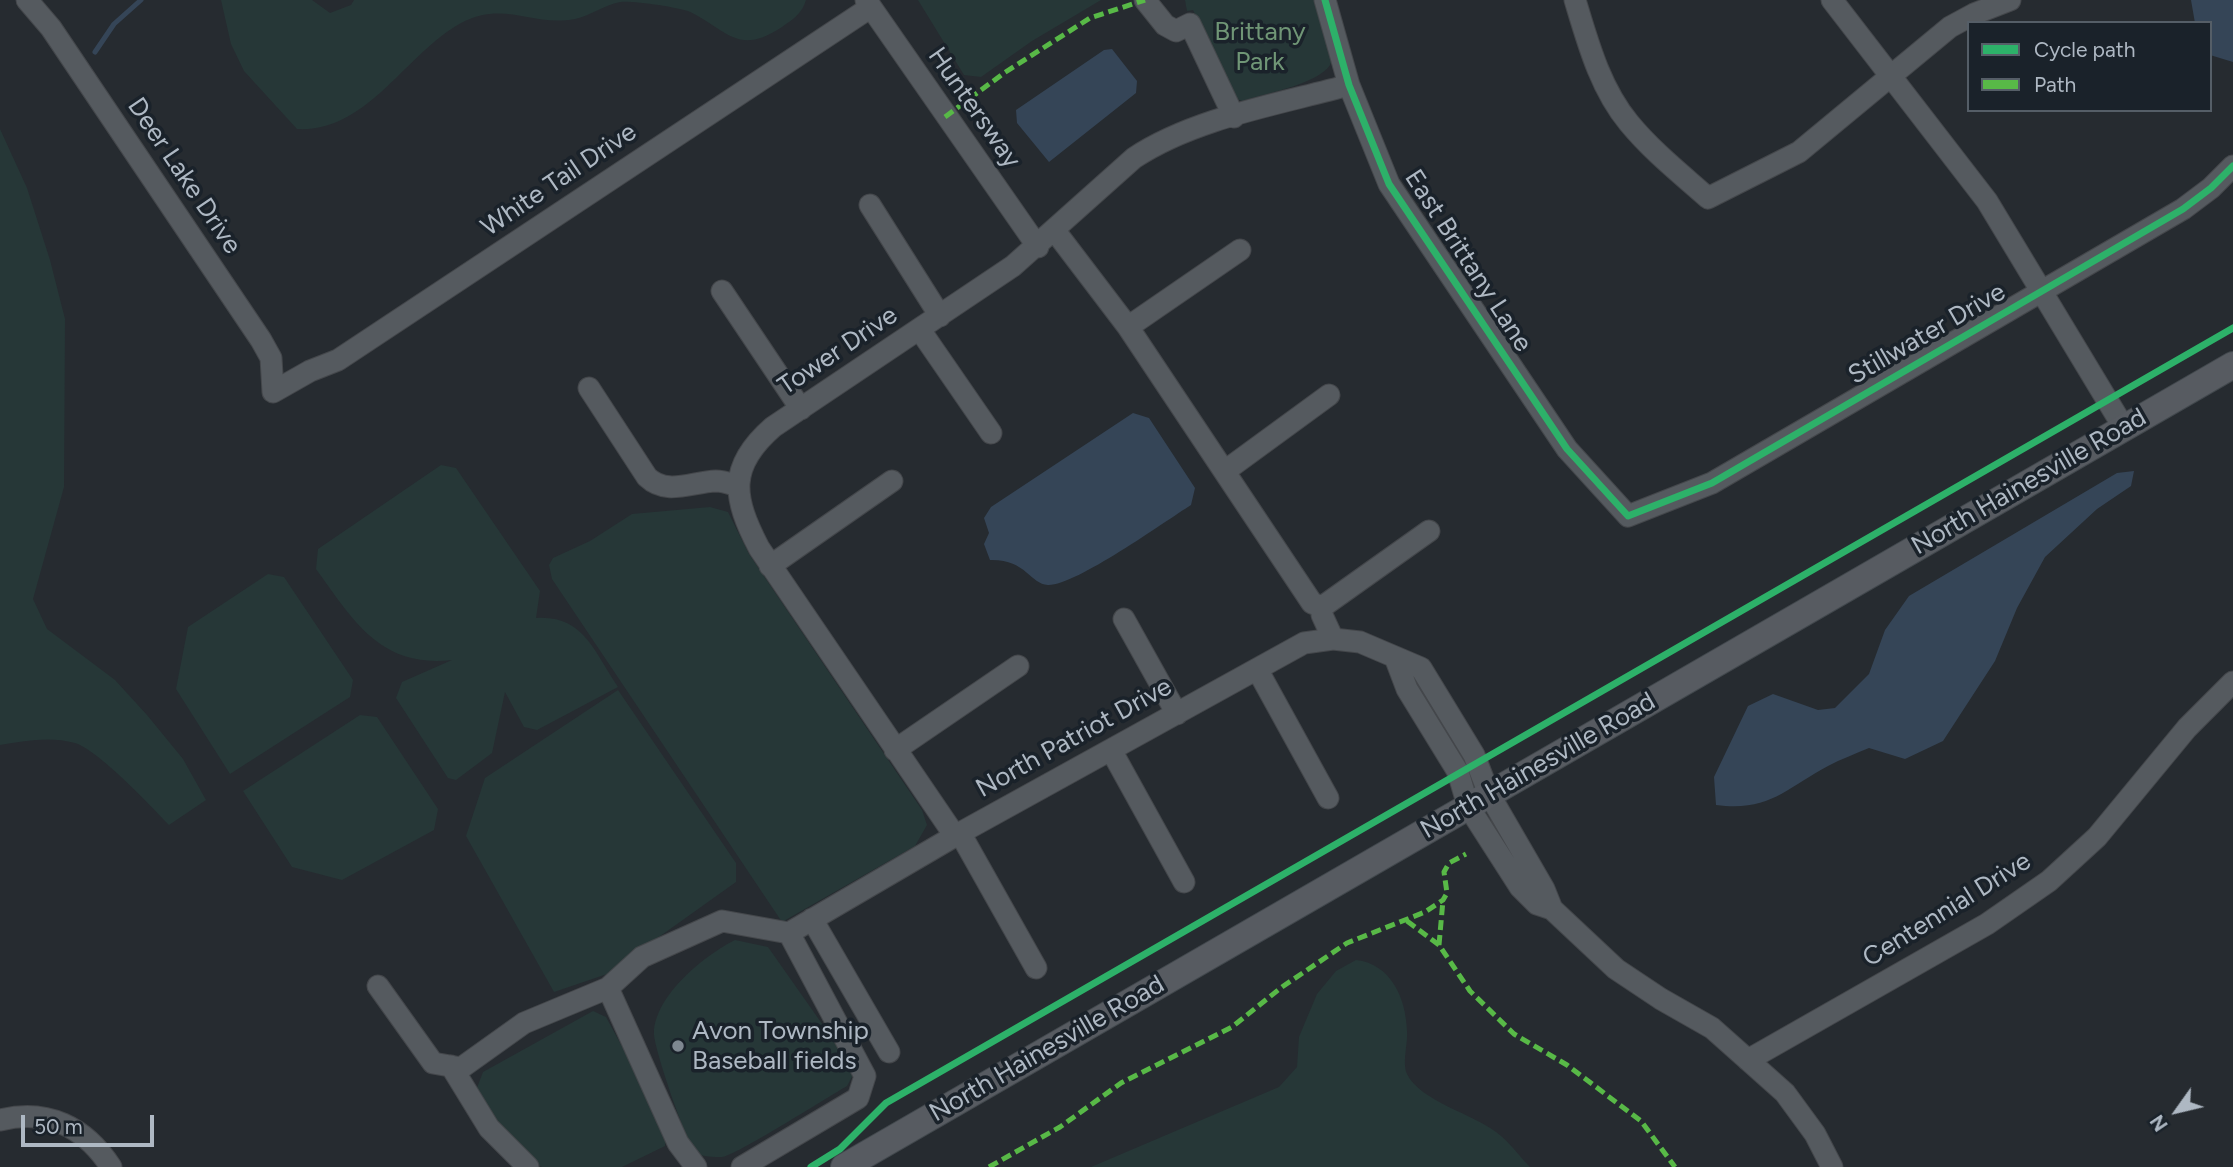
<!DOCTYPE html>
<html>
<head>
<meta charset="utf-8">
<style>
  body { margin:0 }
  #map { position:relative; width:2233px; height:1167px; overflow:hidden; background:#262b30; font-family:Figtree,sans-serif }
  canvas { display:block }
  .legend { position:absolute; left:1967px; top:21px; width:245px; height:91px; box-sizing:border-box; background:#1a222a; border:2px solid #555e67; margin:0; padding:9px 12px; list-style:none; font-size:21px; color:#aeb8c3 }
  .legend li { display:flex; align-items:center; gap:14px; height:35px }
  .legend b { width:35px; border:2px solid #555e67 }
  .north { position:absolute; left:2142px; top:1076px; width:70px; height:70px; -webkit-text-stroke:5px #1a222a; paint-order:stroke; rotate:236deg; font-size:19px; font-weight:700; line-height:28px; text-align:center; color:#aeb8c3 }
  .north::after { content:''; display:block; margin:auto; width:24px; height:32px; background:#aeb8c3; clip-path:polygon(50% 0,100% 100%,50% 72%,0 100%) }
  .scale { position:absolute; left:21px; top:1115px; width:133px; height:32px; box-sizing:border-box; border:4px solid #aeb8c3; border-top:0; padding-left:9px; font-size:21px; line-height:24px; white-space:nowrap; color:#aeb8c3; -webkit-text-stroke:5px #1a222a; paint-order:stroke }
</style>
</head>
<body>
<div id="map">
<canvas width="2233" height="1167"></canvas>
<ul class="legend">
<li><b style="height:9px;background:#2db169"></b>Cycle path</li>
<li><b style="height:9px;background:#58b947"></b>Path</li>
</ul>
<div class="north">N</div>
<div class="scale">50 m</div>
</div>
<script>
const g = document.querySelector('canvas').getContext('2d');
g.lineJoin = 'round';
function fillPath(path, color) {
  g.fillStyle = color;
  g.fill(path, 'evenodd');
}
function trace(path, color, width, dash) {
  g.strokeStyle = color;
  g.lineWidth = width;
  g.lineCap = dash ? 'butt' : 'round';
  g.setLineDash(dash || []);
  g.stroke(path);
}
function write(font, color, halo, rows, align = 'center') {
  g.font = font + ' Figtree,sans-serif';
  g.lineWidth = 7;
  g.setLineDash([]);
  g.textBaseline = 'middle';
  g.strokeStyle = halo;
  g.fillStyle = color;
  for (const [text, x, y, turn = 0] of rows) {
    g.save();
    g.translate(x, y);
    g.rotate((+turn || 0) * Math.PI / 180);
    g.textAlign = isNaN(turn) ? turn : align;
    if (halo) g.strokeText(text, 0, 0);
    g.fillText(text, 0, 0);
    g.restore();
  }
}
fillPath(new Path2D(`
  M221,0h91l18,13 21,-8 3,-5h452c-4,14 -13,19 -24,27 -45,30 -55,2 -94,-16 -11,-4 -58,-11 -68,-9 -16,3 -30,14 -45,17 -44,8 -70,-19 -114,4 -56,31 -94,110 -164,106l-53,-58 -13,-27z
  M918,0h183l-69,41 -51,36 -17,-2z
  M1185,0h129c6,18 17,39 18,58 0,24 -70,36 -90,43l-5,-2 -44,-89 -6,1z
  M0,129l27,59 23,72 15,59 -1,168 -31,112 14,30 68,51 32,35 36,44 23,41 -37,25c-18,-19 -71,-75 -94,-82 -25,-7 -50,-2 -75,2z
  M441,465l15,3 84,123 -4,27c48,-3 58,34 82,69l-81,43 -13,-3 -19,-35 -13,61 -36,27 -8,-2 -52,-80 6,-16 50,-22c-72,8 -99,-40 -136,-91l2,-20z
  M710,507l18,5 21,42 173,256 5,15 -12,21 -133,76 -230,-343 -3,-14 4,-7 37,-17 42,-27z
  M268,574l16,3 69,103 -3,17 -120,77 -54,-85 12,-62z
  M618,690l118,173v19l-129,92 -53,18 -88,-156 19,-58z
  M360,715l17,2 61,92 -4,21 -92,50 -50,-13 -49,-76z
  M735,940l33,7 83,118 2,10 -6,11c-19,11 -112,70 -125,71 -8,0 -20,0 -26,-4 -9,-8 -43,-107 -42,-120 1,-38 51,-78 81,-93z
  M1356,960c35,4 50,38 51,71 1,12 -5,32 0,43 13,27 66,40 89,58 13,9 23,24 34,35h-439l188,-80 18,-20 2,-30 18,-43 19,-23z
  M593,1011l13,6 61,112 -2,17 -43,21h-80c-30,-12 -48,-49 -67,-74l8,-21z`), '#263737');
fillPath(new Path2D(`
  M2191,0h42v62l-23,-7v-32h-15z
  M1112,49l25,32 -1,12 -87,69 -32,-39 -1,-13 88,-60z
  M1133,413l16,5 46,70 -4,17c-27,17 -116,81 -143,80 -18,-1 -22,-26 -58,-25l-6,-16 5,-11 -5,-15 7,-11z
  M2134,471l-3,15 -34,23 -52,48 -28,51 -22,53 -52,80 -38,18 -36,-11c-14,6 -28,11 -41,18 -43,23 -59,46 -112,39l-2,-28 34,-71 25,-12 45,16 17,-2 34,-34 16,-44 24,-34 208,-123z`), '#354557');
trace(new Path2D(`
  M95,52l19,-28 27,-24`), '#354557', 5);
const minor = new Path2D(`
  M27,0l24,28 210,312 10,18 2,34 37,-21 28,-11 533,-353
  M866,0l172,247
  M1145,0l20,25 11,6 14,-7 44,93
  M1325,0l24,85 40,99 178,265 61,67 84,-33 471,-274 28,-21 22,-22
  M1575,0c13,43 25,88 54,123 23,28 52,51 79,75l91,-46 151,-125 24,-13 36,-14
  M1832,0l155,201 137,227
  M870,205l70,111
  M1055,231l73,96 184,276 10,4v8l11,24
  M722,291l79,118
  M1128,327l112,-77
  M920,330l71,103
  M589,388l58,89c20,19 44,5 69,4 8,0 15,3 22,5
  M1225,471l104,-76
  M770,566l122,-85
  M1322,607l107,-76
  M1124,619l53,95
  M1396,660l11,29 51,83 10,34 52,81 17,17 15,5 64,60 45,30 51,29 36,32 37,33 30,41 17,33
  M1257,669l71,129
  M895,750l123,-84
  M1111,750l73,132
  M960,833l76,135
  M955,836l-196,-288c-26,-50 -32,-81 14,-121l240,-161 121,-108c60,-40 146,-54 215,-73
  M812,919l77,133
  M789,933l171,-100 344,-190 29,-4 27,3 61,26 53,87 15,39 55,95 8,20
  M378,986l55,77 28,5 63,-45 84,-35
  M1748,1060l239,-136 62,-43 48,-44 90,-109 46,-46
  M451,1066l38,62 39,39
  M0,1120c47,-12 85,7 111,47
  M696,1167l-18,-24 -70,-155 34,-31 80,-36 67,12
  M742,1167l116,-69 7,-22 -76,-143`);
const major = new Path2D(`
  M844,1167l1389,-802`);
trace(minor, '#44474b', 23);
trace(major, '#42484d', 28);
trace(minor, '#555a5f', 21);
trace(major, '#575b61', 26);
trace(new Path2D(`
  M945,117l59,-44 86,-55 55,-18
  M1407,921l32,24 31,46 44,43 53,31 74,56 34,46
  M1439,945l4,-45
  M989,1167l71,-40 61,-44 111,-56 50,-40 65,-44 78,-31 18,-12 4,-7 -3,-21 5,-9 17,-9`), '#58b947', 5, [10, 5]);
trace(new Path2D(`
  M1325,0l24,85 40,99 178,265 61,67 84,-33 471,-274 28,-21 22,-22
  M811,1167l29,-18 46,-46 1347,-775`), '#2db169', 7);
for (const [x, y, r, color] of [
  [678,1046,7,"#7e8790"]
]) {
  const dot = new Path2D();
  dot.arc(x, y, r, 0, 2 * Math.PI);
  g.fillStyle = color;
  g.fill(dot);
  trace(dot, '#1a222a', 2.5);
}
write('26px', '#709676', '#1a222a', [
  ["Brittany",1260,32],
  ["Park",1260,62]
]);
write('26px', '#aeb8c3', '#1a222a', [
  ["Huntersway",974,108,55],
  ["Deer Lake Drive",184,176,56],
  ["White Tail Drive",559,180,-34],
  ["East Brittany Lane",1468,261,57],
  ["Stillwater Drive",1927,334,-30],
  ["Tower Drive",838,351,-34],
  ["North Hainesville Road",2029,482,-30],
  ["North Patriot Drive",1074,738,-29],
  ["North Hainesville Road",1538,766,-30],
  ["Centennial Drive",1947,910,-32],
  ["North Hainesville Road",1047,1049,-30]
]);
write('26px', '#aeb8c3', '#1a222a', [
  ["Avon Township",692,1031],
  ["Baseball fields",692,1061]
], 'left');
</script>
</body>
</html>
